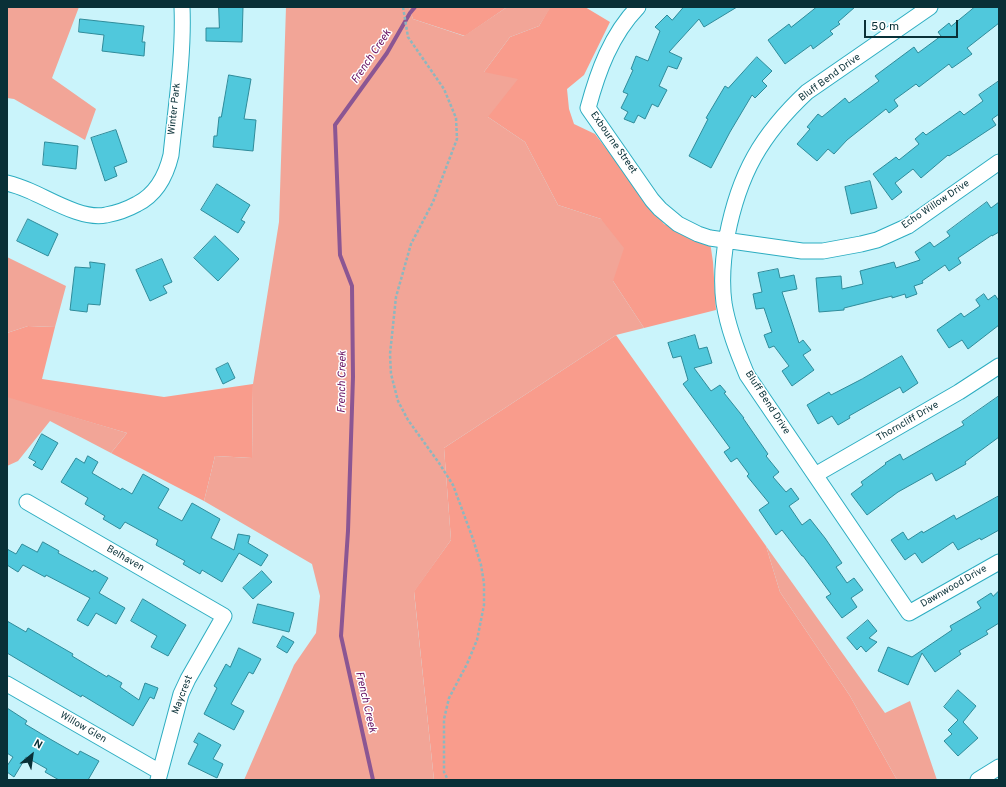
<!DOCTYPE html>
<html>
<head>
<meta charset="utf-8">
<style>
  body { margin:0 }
  #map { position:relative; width:1006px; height:787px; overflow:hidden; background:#caf4fb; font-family:Overpass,sans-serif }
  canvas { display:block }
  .frame { position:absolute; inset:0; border:8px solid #093037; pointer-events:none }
  .north { position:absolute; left:12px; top:735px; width:40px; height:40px; -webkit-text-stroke:3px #fff; paint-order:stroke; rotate:29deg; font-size:11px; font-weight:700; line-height:16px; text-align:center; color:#093037 }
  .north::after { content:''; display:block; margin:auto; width:14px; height:18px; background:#093037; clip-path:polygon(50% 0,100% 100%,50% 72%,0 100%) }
  .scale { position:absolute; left:864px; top:20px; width:94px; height:18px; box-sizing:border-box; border:2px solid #093037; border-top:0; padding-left:5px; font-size:12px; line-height:14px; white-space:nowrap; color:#093037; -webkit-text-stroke:3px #fff; paint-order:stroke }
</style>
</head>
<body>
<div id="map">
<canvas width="1006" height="787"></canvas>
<div class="frame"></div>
<div class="north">N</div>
<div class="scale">50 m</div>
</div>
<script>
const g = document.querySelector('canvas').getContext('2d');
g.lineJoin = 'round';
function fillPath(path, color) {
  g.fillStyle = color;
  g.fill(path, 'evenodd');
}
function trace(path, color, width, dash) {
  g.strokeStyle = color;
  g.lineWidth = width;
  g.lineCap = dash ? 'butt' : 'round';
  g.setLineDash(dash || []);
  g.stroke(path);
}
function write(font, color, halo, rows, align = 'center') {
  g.font = font + ' Overpass,sans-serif';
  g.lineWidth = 3;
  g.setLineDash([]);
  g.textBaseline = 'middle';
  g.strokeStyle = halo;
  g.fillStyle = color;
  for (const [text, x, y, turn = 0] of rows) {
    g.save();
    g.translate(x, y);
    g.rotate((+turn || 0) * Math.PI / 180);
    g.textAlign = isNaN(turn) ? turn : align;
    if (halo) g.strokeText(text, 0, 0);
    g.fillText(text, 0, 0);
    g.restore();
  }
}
fillPath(new Path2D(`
  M409,7h98l-42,29 -52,-17z
  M550,7h35l25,15 -26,53 -17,14 2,20 5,15 21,10 69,90 46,18 3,20 3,48 -72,18 -31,-47 -12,-62 -43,-14 -33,-63 -37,-25 -4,-45 26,-35 29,-11z
  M28,326l27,1 -13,52 122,18 89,-13 -1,74 -37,-2 -11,45 -93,-48 16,-20 -120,-35v-65z
  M616,335l150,211 14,46 70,104 47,84h-463l-20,-189 37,-51 -7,-92z`), '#f99c8c');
fillPath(new Path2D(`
  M7,7h72l-27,71 44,31 -11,31 -71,-41 -7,-1z
  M286,7h123l4,12 51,17 43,-29h44l-12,19 -29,11 -26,35 34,7 -30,38 37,25 33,63 43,14 23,29 -11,33 31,47 -28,7 -172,113 7,92 -37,52 20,188h-190l50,-115 22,-32 4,-37 -8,-32 -108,-63 11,-45 37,2 1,-74 26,-162z
  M7,257l59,29 -11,41 -27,-1 -21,7z
  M7,397l120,36 -16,20 -61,-32 -32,40 -11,5z
  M766,546l119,167 25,-12 27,79h-40l-47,-84 -70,-104z`), '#f2a597');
trace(new Path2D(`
  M373,780l-32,-144 7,-105 5,-154 -1,-91 -12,-31 -5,-130 52,-72 23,-40 5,-6`), '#8b5693', 4);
const building = new Path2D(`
  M219,7h24l-1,35 -36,-1v-13h13z
  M684,7h53l-33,20 -5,-8 -30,33 13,6 -5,11 -9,-3 -9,20 8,4 -9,17 -6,-3 -7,15 -7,-4 -4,8 -10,-4 4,-7 -7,-4 7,-14 -5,-2 10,-22 -2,-1 5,-13 12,5 12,-30 -5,-4 12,-12 5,5z
  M817,7h38l-17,15 2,2 -10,7 3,3 -20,15 -2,-4 -26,19 -17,-24 21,-16 2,3z
  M975,7h24v16l-32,25 5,6 -20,14 -3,-4 -30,23 -3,-3 -22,16 4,6 -9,7 -3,-4 -39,31 -13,14 -6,-5 -11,12 -20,-17 13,-15 -3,-2 11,-13 4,3 23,-19 4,5 30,-22 -4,-5 39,-29 4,6 23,-17 -3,-4 11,-9 2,3z
  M80,19l64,7 -2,16h3l-1,14 -42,-5 2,-16 -25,-3z
  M757,57l15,14 -10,10 5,5 -12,12 -3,-3 -22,37 -19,36 -22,-12 19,-37 -2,-1 19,-32 3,2z
  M229,75l22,4 -7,40 12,1 -3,31 -40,-4 1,-11h3l2,-19h2z
  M999,81v33l-7,5 4,6 -47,31 -1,-1 -27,23 -8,-9 -18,14 7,9 -10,8 -19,-26 23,-17 3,3 20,-16 -4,-5 8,-7 3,3 34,-24 4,4 19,-14 -4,-6z
  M116,130l11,32 -13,5 3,9 -12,5 -14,-43z
  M45,142l33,4 -2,23 -33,-4z
  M870,181l7,27 -26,6 -6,-27z
  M217,184l33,21 -9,15 4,2 -7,11 -37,-23z
  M987,202l4,6 8,-6v30l-7,4v-1l-34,23 3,5 -12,8 -4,-6 -23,16 1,2 -9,3 3,8 -11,4 -1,-4 -13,4v-2l-48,12v2l-25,2 -3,-34 25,-2 1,13 21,-5 -3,-13 34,-9 2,6 24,-8 -5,-8 15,-10 4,5 16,-11 -3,-4z
  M28,219l30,15 -10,22 -31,-15z
  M215,236l24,23 -21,22 -24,-23z
  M162,259l10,23 -9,4 4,7 -17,8 -14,-31z
  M90,262l15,2 -5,41 -12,-1 -1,8 -17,-2 5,-43 15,1z
  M778,269l2,9 14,-3 3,14 -15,3 17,51 4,-3 8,10 -8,5 11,15 -22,16 -10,-15 7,-5 -15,-20 -5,2 -5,-13 8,-3 -8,-24 -8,1 -3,-15 9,-2 -4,-19z
  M984,294l4,6 7,-5 4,6v24l-31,24 -6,-9 -13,8 -12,-18 24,-17 3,4 16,-11 -4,-6z
  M695,335l4,14 8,-2 5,16 -18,5 17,23 9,-6 6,7 -2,1 20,25h-1l25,36 -2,2 13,16 -6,5 13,15 5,-4 8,11 -10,7 13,19 8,-6 15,19 17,25 -6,4 11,16 7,-5 9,12 -12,8 6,9 -15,11 -16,-21 5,-3 -28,-38h-1l-20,-26 -6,5 -17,-25 10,-7 -22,-27 2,-2 -12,-16 -6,4 -7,-10 6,-4 -47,-64 5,-4 -7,-24 -8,2 -5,-15z
  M902,356l16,27 -15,10 -3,-6 -51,29 1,2 -12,7 -6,-9 -14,8 -11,-19 22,-13 2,3 31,-16z
  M228,363l7,15 -12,6 -7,-15z
  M999,396v41l-34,25 1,2 -30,17 -4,-8 -34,19 -31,23 -16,-21 12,-9 -2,-3 25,-18 -1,-1 15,-9 3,6 61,-35 -2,-3z
  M42,434l16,9 -16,27 -9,-5 3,-3 -7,-4z
  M88,456l10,6 -6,11 29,17 1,-2 10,6 11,-20 26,15 -11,19 24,13 10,-18 28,16 -9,19 23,12 4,-16 12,2 -2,7 20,12 -7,11 -22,-13 -17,29 -20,-12 -2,4 -17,-10 2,-3 -29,-16 2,-5 -33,-18 -5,7 -17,-10 2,-3 -20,-12 3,-6 -27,-16 15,-24 8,5z
  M999,496v34l-18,10 -1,-2 -22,12 -5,-8 -31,21 -7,-10 -10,7 -14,-20 12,-8 5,8 14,-9 1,2 31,-18 2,4z
  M43,542l16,9 -1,2 35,19 1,-2 14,8 -9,15 26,15 -9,16 -20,-11 -8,13 -11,-6 13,-22 -44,-23 -1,2 -22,-12 -5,7 -11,-7v-16l9,5 6,-10 15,8z
  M262,571l10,11 -19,17 -10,-11z
  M999,591v32l-13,8 2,3 -29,17 2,3 -26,18 -13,-19 -14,32 -30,-14 10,-24 24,10 40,-27 -2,-4 31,-18 -4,-6 14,-9 2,3z
  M143,599l43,26 -18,31 -17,-9 6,-11 -26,-15z
  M258,604l36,9 -5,19 -36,-9z
  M868,620l9,11 -8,7 8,4 -11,10 -5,-6 -4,4 -10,-12z
  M7,621l19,11 2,-4 45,26 -1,2 35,21 1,-2 14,8 -2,4 19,13 6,-17 13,5 -4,11 -4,-2 -17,29 -51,-31 -1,2 -74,-44z
  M283,636l11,6 -7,11 -10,-6z
  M239,648l22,11 -8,15 -4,-2 -18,32 13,7 -10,19 -30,-16 13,-26 -3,-2 12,-22 4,3z
  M958,690l18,16 -13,16 15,16 -20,18 -14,-15 8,-7 -4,-4 10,-10 -14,-13z
  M7,708l20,13 -2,3 25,15 28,16 2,-4 19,10 -11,19h-29l-14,-8 2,-3 -21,-12 -12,20 -7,-5v-6l6,-9 -6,-4z
  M199,733l22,12 -8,14 10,5 -6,14 -29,-14 10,-20 -4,-2z`);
fillPath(building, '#50c8dc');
trace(building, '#2f8b9a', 1);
const minor = new Path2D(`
  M638,7c-27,28 -40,64 -50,101l64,92 8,9 18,15 20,10 12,4 92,13h21l38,-7 16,-4 31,-14 91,-64
  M930,7l-123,85c-46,43 -68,82 -80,144 -4,22 -6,44 -3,67 4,25 13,48 23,72l162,238 90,-51
  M7,183c8,2 16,5 23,8 21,9 53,29 76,24 11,-2 22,-6 31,-11 20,-10 29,-28 34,-49 5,-49 13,-100 11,-148
  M815,475l144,-83 40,-26
  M27,502l197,114 -36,63 -7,15 -23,86
  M7,684l153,88
  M978,780l21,-13`);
trace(minor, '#2dadc1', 17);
trace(new Path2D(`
  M403,7l5,30 36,52 12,29 1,21 -24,63 -22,42 -15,53 -6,57 1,20 7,27 10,19 31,43 14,22 20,54 8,26 3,18v22l-7,35 -10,24 -18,34 -5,21v53l4,8`), '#8eb7be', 2.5, [3, 2]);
trace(minor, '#fff', 15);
write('10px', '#093037', '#fff', [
  ["Bluff Bend Drive",830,78,-36],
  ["Winter Park",175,109,-84],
  ["Exbourne Street",613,143,55],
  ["Echo Willow Drive",936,205,-34],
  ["Bluff Bend Drive",767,403,57],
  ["Thorncliff Drive",908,422,-30],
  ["Belhaven",125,559,30],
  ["Dawnwood Drive",954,587,-30],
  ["Maycrest",183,695,-69],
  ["Willow Glen",83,728,30]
]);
write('italic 11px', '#650f61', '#fff', [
  ["French Creek",372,57,-56],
  ["French Creek",343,382,-89],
  ["French Creek",365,702,77]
]);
</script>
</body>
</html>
